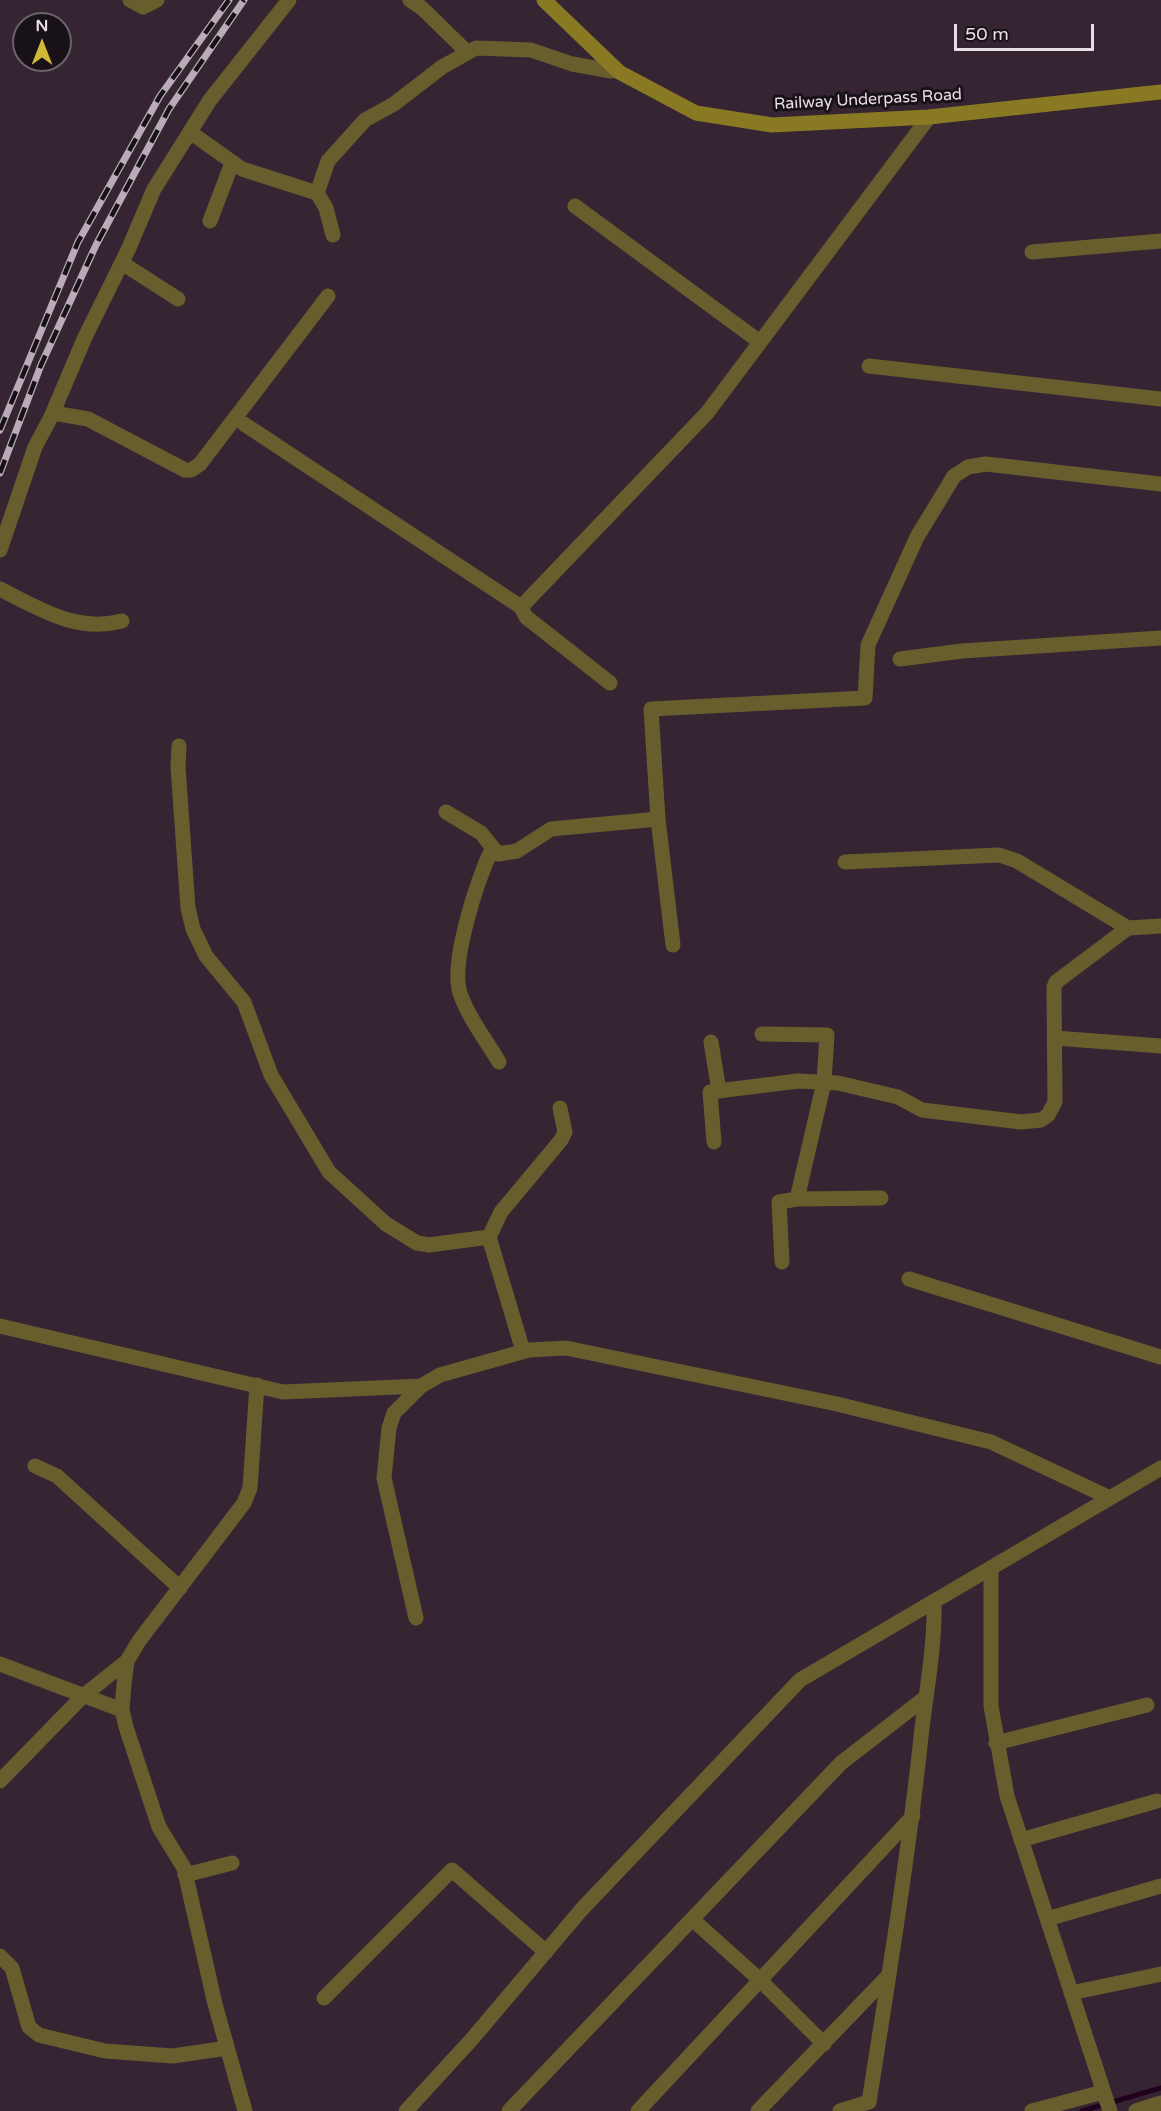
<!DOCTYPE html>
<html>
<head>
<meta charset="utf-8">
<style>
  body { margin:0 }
  #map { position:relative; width:1161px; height:2111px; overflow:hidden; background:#352533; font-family:"Varela Round",sans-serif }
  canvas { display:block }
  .north { position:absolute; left:12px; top:12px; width:60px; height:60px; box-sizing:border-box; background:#181117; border:2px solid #6b636a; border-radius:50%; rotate:0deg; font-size:16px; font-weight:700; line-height:24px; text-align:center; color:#e8dee6 }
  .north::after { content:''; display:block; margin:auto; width:21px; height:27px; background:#d1b736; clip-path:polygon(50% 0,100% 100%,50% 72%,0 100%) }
  .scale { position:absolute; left:954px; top:24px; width:140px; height:27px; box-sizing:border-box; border:3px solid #e8dee6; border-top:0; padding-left:8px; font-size:18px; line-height:21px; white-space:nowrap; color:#e8dee6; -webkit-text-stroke:4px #181117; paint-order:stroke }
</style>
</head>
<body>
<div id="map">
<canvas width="1161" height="2111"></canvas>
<div class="north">N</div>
<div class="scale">50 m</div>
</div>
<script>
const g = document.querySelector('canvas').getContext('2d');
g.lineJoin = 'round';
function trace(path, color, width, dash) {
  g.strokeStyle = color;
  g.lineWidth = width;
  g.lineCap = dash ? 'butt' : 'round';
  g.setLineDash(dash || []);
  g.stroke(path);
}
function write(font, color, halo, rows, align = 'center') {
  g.font = font + ' "Varela Round",sans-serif';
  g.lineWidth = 6;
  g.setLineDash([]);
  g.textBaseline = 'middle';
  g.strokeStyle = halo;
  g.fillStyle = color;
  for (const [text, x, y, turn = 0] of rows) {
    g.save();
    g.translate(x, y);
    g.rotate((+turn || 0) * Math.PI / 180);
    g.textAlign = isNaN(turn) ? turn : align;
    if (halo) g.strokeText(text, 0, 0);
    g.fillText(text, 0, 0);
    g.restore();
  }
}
trace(new Path2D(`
  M1082,2111l79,-23`), '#21011e', 5);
trace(new Path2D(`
  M130,0l13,7 14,-7
  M410,0l12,8 45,44
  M190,132l52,37 75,24 9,15 7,27
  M317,193l11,-32 37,-41 29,-16 48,-37 34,-19 55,2 41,14 39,7 4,-3
  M575,206l185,136
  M210,221l22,-58
  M1032,252l129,-11
  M122,263l56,36
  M869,366l292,33
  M53,413l35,6 97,51h6l9,-6 128,-168
  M244,424l277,183 5,10 84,66
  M0,550l35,-103 16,-30 34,-80 43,-87 26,-61 56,-89 79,-100
  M0,589c39,20 77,44 122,32
  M521,607l186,-194 222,-296
  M900,659l62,-8 199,-13
  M179,746l-1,21 10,141 5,21 13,27 38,46 27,73 58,97 57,52 31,19 12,2 60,-8
  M446,812l35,21 17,21 19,-3 34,-22 107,-10
  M492,849c-14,29 -42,113 -32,144 8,24 26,47 39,69
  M845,862l154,-7 18,6 111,67
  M673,945l-15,-126 -7,-110 214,-11 3,-53 49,-108 37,-61 14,-9 18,-3 175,20
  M762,1034l65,1 -3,47 -27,117
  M1055,1038l106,8
  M711,1042l8,49
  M714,1142l-4,-50 88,-11 40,2 60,14 24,13 99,12 20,-2 7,-5 7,-13 -1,-115 2,-5 72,-54 33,-2
  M782,1262l-3,-60 18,-3 84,-1
  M909,1279l252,78
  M0,1326l283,66 138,-6
  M523,1351l-34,-114 12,-25 60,-72 4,-8 -5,-24
  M35,1466l22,10 123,112
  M991,1568v138l16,90 103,315
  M416,1618l-32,-140 5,-50 5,-15 27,-27 19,-11 89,-25 37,-2 271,56 154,38 119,56
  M0,1664l122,46
  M996,1743l151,-38
  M0,1781l83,-85 44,-35
  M1021,1840l136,-39
  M185,1875l47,-12
  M692,1919l68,61 64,64
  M1047,1919l114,-33
  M0,1956l12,12 17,59 10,8 66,16 68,5 54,-8
  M1071,1993l90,-19
  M324,1998l128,-128 94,82
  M245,2111l-30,-107 -31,-136 -25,-41 -33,-100 -4,-17 2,-26 3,-23 12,-20 105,-138 6,-15 7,-103
  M406,2111l66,-72 110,-130 218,-229 361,-212
  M509,2111l332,-348 84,-65
  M638,2111l275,-295
  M758,2111l131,-136
  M840,2111l29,-9c19,-121 39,-243 52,-365 5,-45 14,-90 13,-135
  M1032,2111l71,-19
  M1136,2111l25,-8`), '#685e2d', 15);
trace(new Path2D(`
  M544,0l75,72 77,41 76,12 157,-8 232,-25`), '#8a7923', 15);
const rail = new Path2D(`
  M0,430l78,-188 82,-146 69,-96
  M0,473l41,-108 55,-120 73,-136 75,-109`);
trace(rail, '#b8adb6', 7);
trace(rail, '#181117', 4.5, [14]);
write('16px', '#e8dee6', '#181117', [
  ["Railway Underpass Road",868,100,-3]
]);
</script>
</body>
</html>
